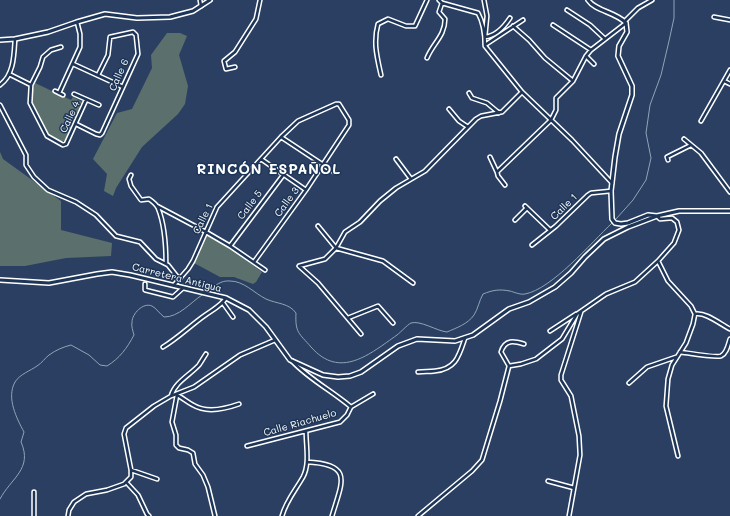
<!DOCTYPE html>
<html>
<head>
<meta charset="utf-8">
<style>
  body { margin:0 }
  canvas { display:block; background:#2b3f62 }
</style>
</head>
<body>
<canvas width="730" height="516"></canvas>
<script>
const g = document.querySelector('canvas').getContext('2d');
g.lineJoin = 'round';
function fillPath(path, color) {
  g.fillStyle = color;
  g.fill(path, 'evenodd');
}
function trace(path, color, width, dash) {
  g.strokeStyle = color;
  g.lineWidth = width;
  g.lineCap = dash ? 'butt' : 'round';
  g.setLineDash(dash || []);
  g.stroke(path);
}
function write(font, color, halo, rows, align = 'center') {
  g.font = font + ' Mali,sans-serif';
  g.lineWidth = 3;
  g.setLineDash([]);
  g.textBaseline = 'middle';
  g.strokeStyle = halo;
  g.fillStyle = color;
  for (const [text, x, y, turn = 0] of rows) {
    g.save();
    g.translate(x, y);
    g.rotate((+turn || 0) * Math.PI / 180);
    g.textAlign = isNaN(turn) ? turn : align;
    if (halo) g.strokeText(text, 0, 0);
    g.fillText(text, 0, 0);
    g.restore();
  }
}
fillPath(new Path2D(`
  M167,33h13l7,3 -8,19 9,31 -3,18 -7,10 -36,33 -26,41 -3,8 -9,-5 3,-17 -14,-15 24,-46 15,-4 20,-41 -1,-13z
  M35,83l36,17 2,-3 9,5 -17,39h-7l-9,-5 -17,-32 -1,-10z
  M0,152l3,7 58,42v29l51,13 -1,13 -45,2 -41,8h-25z
  M208,235l20,12 34,25 -6,10 -3,2 -19,-7h-14l-26,-14 11,-26z`), '#5b706c');
trace(new Path2D(`
  M616,219l17,-19 13,-20 5,-22 -5,-25 4,-28 11,-30 8,-34 5,-23v-18
  M208,291c7,-5 13,-11 22,-10 14,0 24,12 36,18 11,5 23,4 30,14 -1,20 3,20 15,34 29,33 59,7 86,-12 4,-3 10,-10 14,-12 9,-3 26,8 36,9 9,-4 21,-8 27,-17 4,-6 5,-14 9,-21 10,-4 16,-5 27,-3 4,1 10,4 15,3 27,-5 66,-51 87,-71
  M0,499c11,-21 33,-30 21,-57l3,-10c-7,-13 -18,-34 -9,-50 5,-8 15,-11 22,-16 5,-3 8,-8 12,-11 7,-5 14,-8 22,-10l18,10 11,10 7,1c13,-8 20,-18 27,-31 -1,-4 -3,-9 -2,-13 0,-8 11,-20 20,-16 4,2 8,8 12,11 15,0 26,-14 38,-22`), '#8ca6b5', 1);
const minor = new Path2D(`
  M200,0l1,6
  M439,0l3,3 36,10c5,9 7,23 7,33l37,46 50,48 40,43
  M484,0l3,16 -2,21c11,-1 19,-10 25,-19
  M567,10l23,15 15,14
  M714,17l16,3
  M625,21l13,-13 14,-8
  M553,25l38,25
  M513,26l16,14 16,18 28,23
  M485,45l38,-25
  M61,47l-10,3 -8,7 -3,10 -9,18 -1,18 17,33 16,9 3,-1 20,-44
  M586,56l8,8
  M427,58c6,-15 18,-22 18,-39l-6,-7 3,-9
  M73,64l50,23
  M235,67l-9,2 -2,-8 11,-9 21,-33 4,-19
  M9,74l22,11
  M381,75c-4,-18 -8,-33 -3,-51l10,-5 18,7h9l12,-26
  M724,81l6,3
  M0,85c14,-10 14,-30 15,-46
  M55,91l8,4
  M59,93l21,-46v-13l-3,-12
  M469,93l3,5 15,5 12,10
  M74,94l25,11
  M0,105l26,50v10l8,12 14,13 28,12 20,13 20,21 24,6 16,17 12,6 11,14
  M449,109l10,12 9,6
  M701,121l29,-51
  M76,124l20,10 4,1 2,-2 36,-79 -2,-19 -3,-3 -23,5 -2,18 -10,20
  M281,137l53,35
  M684,139l17,14 29,39
  M490,157l7,15
  M261,159l45,31
  M396,159l15,20
  M668,160l-1,-3 24,-12
  M131,175l-2,4 2,7 10,14 8,-1c3,2 7,5 9,9 7,17 8,38 8,56
  M505,185l-7,-9 -1,-4 54,-52 5,-10v-12l17,-17 13,-25 5,-6 35,-27
  M157,206l49,26 24,14 35,24
  M525,206l25,24
  M515,220l12,-12
  M318,226l18,22 47,13 30,22
  M532,245l24,-19 32,-31 3,-2 20,-2
  M230,246l54,-72
  M658,261l10,20 23,25 4,8 -2,10 -7,19 -14,22 -4,14 -2,27 12,50
  M145,284v6l28,7 10,-9
  M174,285l14,-16 5,-8 24,-54 64,-70 17,-16 38,-17h3l10,16v5l-43,65 -52,72
  M223,303l10,14
  M695,314c11,-2 25,10 35,15
  M348,318l30,-12 15,17
  M550,331l26,-17
  M361,334l-43,-51 -19,-17 26,-7 11,-11 9,-16 15,-10 20,-21 16,-13 29,-17 51,-52 5,-3 21,-4 20,-20
  M163,347c15,-9 27,-21 41,-31 8,-6 17,-10 22,-18
  M680,352c8,1 36,6 41,4 6,-3 7,-11 9,-17
  M292,361c17,18 40,30 59,46
  M509,366l12,-2 15,-5 26,-20 15,-25 29,-20 29,-12 23,-21 16,-18 5,-13 -2,-8 -5,-4 -12,1 -3,-3
  M509,366l-8,-14c4,-13 13,-11 23,-8
  M418,372c6,-1 11,0 17,-1 21,-2 24,-15 30,-33
  M629,383l18,-16 29,-10
  M171,396c4,-14 19,-21 28,-31 2,-3 5,-8 7,-11
  M351,407l22,-13
  M247,446l93,-24 7,-7 4,-8
  M307,462c47,2 35,20 25,54
  M131,470l26,9
  M548,481l26,7
  M126,482l12,13 9,19 2,2
  M34,492v24
  M68,516l1,-6 5,-8 12,-8 21,-4 17,-6 7,-7v-7l-7,-36 2,-6 28,-22 17,-10 23,-9 46,-32 35,-15
  M215,516l-7,-29 -5,-12 -8,-11 -2,-11 -5,-3 -9,-2 -3,-3v-10l-4,-13 5,-27c6,3 10,7 16,10 13,8 32,4 46,-1
  M282,516c4,-15 13,-25 21,-39 7,-13 3,-31 3,-46
  M418,516l54,-45 10,-11 18,-59 9,-35
  M569,516l11,-61 -1,-19 -8,-40 -10,-16v-5l20,-63`);
const tertiary = new Path2D(`
  M588,0c7,11 28,12 38,23l1,9 -8,14 -1,10 14,30v9l-13,39 -4,23 -4,34 1,28 3,4 6,1 7,-1 20,-8 9,1 22,-5h51
  M0,40l15,-1 33,-7 29,-10 28,-8 32,4 33,-1 23,-6 17,-11
  M0,280l49,3 48,-9 15,-2 18,3 96,23 23,12 17,17 24,33 33,15 15,2 12,-1 11,-4 37,-26 19,-7 38,2 18,-6 36,-26 20,-7 26,-15 16,-14 14,-16 19,-18 24,-12 29,-11`);
trace(minor, '#fff', 5.5);
trace(tertiary, '#fff', 6);
trace(minor, '#1d3557', 2.5);
trace(tertiary, '#1d3557', 3);
write('10px', '#fff', '#1d3557', [
  ["Calle 6",119,75,-66],
  ["Calle 4",70,117,-65],
  ["Calle 3",287,202,-54],
  ["Calle 5",250,205,-53],
  ["Calle 1",564,207,-44],
  ["Calle 1",203,219,-64],
  ["Carretera Antigua",177,278,14],
  ["Calle Riachuelo",300,423,-16]
]);
g.letterSpacing = '1px';
write('bold 14px', '#fff', '#1d3557', [
  ["RINCÓN ESPAÑOL",269,170]
]);
g.letterSpacing = '0px';
</script>
</body>
</html>
